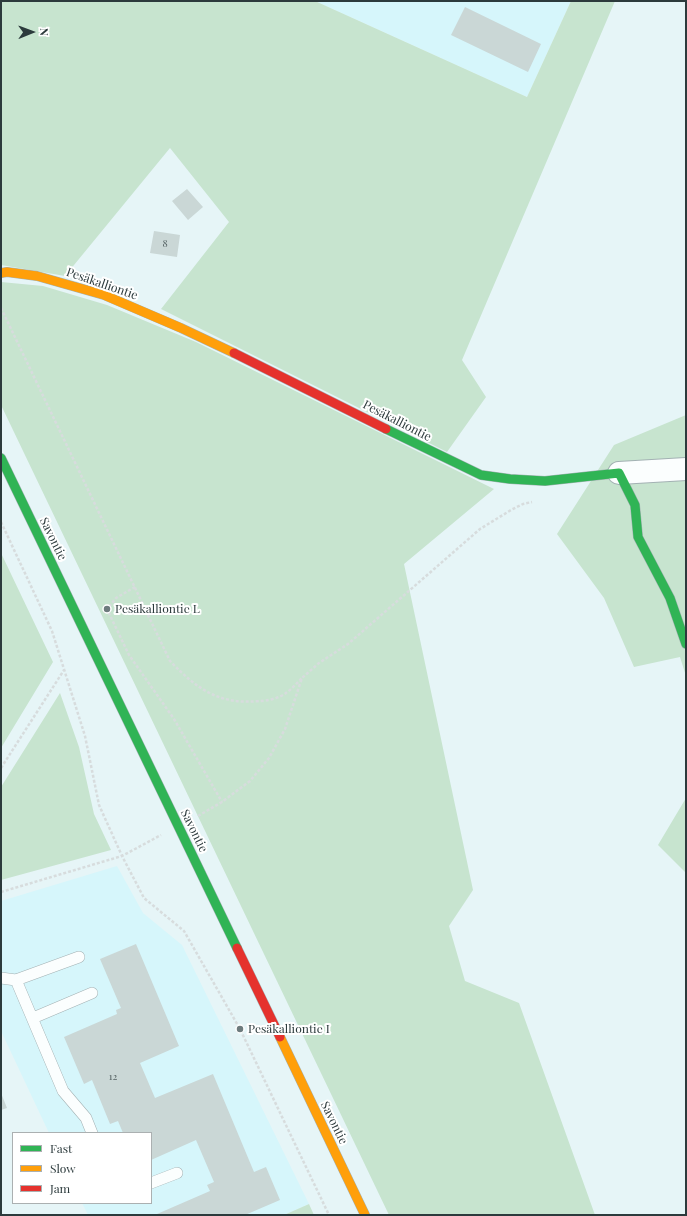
<!DOCTYPE html>
<html>
<head>
<meta charset="utf-8">
<style>
  body { margin:0 }
  #map { position:relative; width:687px; height:1216px; overflow:hidden; background:#e6f5f7; font-family:"Playfair Display",serif }
  canvas { display:block }
  .frame { position:absolute; inset:0; border:2px solid #2c3a3c; pointer-events:none }
  .legend { position:absolute; left:12px; top:1132px; width:140px; height:72px; box-sizing:border-box; background:#fff; border:1px solid #abb0b1; margin:0; padding:5px 7px; list-style:none; font-size:12px; color:#2c3a3c }
  .legend li { display:flex; align-items:center; gap:8px; height:20px }
  .legend b { width:20px; border:1px solid #abb0b1 }
  .north { position:absolute; left:12px; top:12px; width:40px; height:40px; -webkit-text-stroke:3px #fff; paint-order:stroke; rotate:89deg; font-size:11px; font-weight:700; line-height:16px; text-align:center; color:#2c3a3c }
  .north::after { content:''; display:block; margin:auto; width:14px; height:18px; background:#2c3a3c; clip-path:polygon(50% 0,100% 100%,50% 72%,0 100%) }
</style>
</head>
<body>
<div id="map">
<canvas width="687" height="1216"></canvas>
<div class="frame"></div>
<ul class="legend">
<li><b style="height:5px;background:#30b455"></b>Fast</li>
<li><b style="height:5px;background:#ff9f0a"></b>Slow</li>
<li><b style="height:5px;background:#e5322d"></b>Jam</li>
</ul>
<div class="north">N</div>
</div>
<script>
const g = document.querySelector('canvas').getContext('2d');
g.lineJoin = 'round';
function fillPath(path, color) {
  g.fillStyle = color;
  g.fill(path, 'evenodd');
}
function trace(path, color, width, dash) {
  g.strokeStyle = color;
  g.lineWidth = width;
  g.lineCap = dash ? 'butt' : 'round';
  g.setLineDash(dash || []);
  g.stroke(path);
}
function write(font, color, halo, rows, align = 'center') {
  g.font = font + ' "Playfair Display",serif';
  g.lineWidth = 4;
  g.setLineDash([]);
  g.textBaseline = 'middle';
  g.strokeStyle = halo;
  g.fillStyle = color;
  for (const [text, x, y, turn = 0] of rows) {
    g.save();
    g.translate(x, y);
    g.rotate((+turn || 0) * Math.PI / 180);
    g.textAlign = isNaN(turn) ? turn : align;
    if (halo) g.strokeText(text, 0, 0);
    g.fillText(text, 0, 0);
    g.restore();
  }
}
fillPath(new Path2D(`
  M315,1h256l-44,96z
  M117,866l26,47 39,32 127,259 -25,11h-196l-6,-12h69v-70h-102l-48,-102v-130z`), '#d6f6fb');
fillPath(new Path2D(`
  M1,1h314l212,96 44,-96h44l-153,359 24,37 -39,55 -286,-143 68,-87 -59,-74 -105,128 -64,-11z
  M1,282l42,4 64,19 89,37 298,147 -90,75 69,326 -24,36 16,55 54,22 76,212h-206l-388,-810z
  M686,415v261l-6,-19 -46,10 -30,-69 -47,-64 57,-89z
  M1,553l52,109 -52,86z
  M60,693l19,54 15,67 17,36 -110,30v-93z
  M686,798v75l-28,-28z
  M309,1204l5,11h-30z`), '#c7e4cf');
fillPath(new Path2D(`
  M465,7l76,37 -13,28 -77,-37z
  M187,189l16,18 -15,13 -16,-19z
  M154,231l26,4 -3,22 -27,-4z
  M136,944l43,102 -39,17 15,35 58,-24 41,98 12,-5 14,33 -35,15h-87l-1,-1 53,-23 -3,-6 7,-3 -18,-42 -45,20v-27h-28l-5,-12 -8,3 -18,-44 -8,4 -20,-47 53,-23 -1,-4 5,-2 -21,-49z
  M1,1093l6,15 -6,2z`), '#cad7d6');
const lane = new Path2D(`
  M1,978l15,2 47,111 23,27 6,15
  M16,980l63,-23
  M33,1018l59,-25
  M151,1183l26,-10`);
const street = new Path2D(`
  M619,473l67,-4`);
const fast = new Path2D(`
  M386,429l95,46 29,4 35,2 74,-8 16,32 3,32 32,61 16,46
  M1,458l236,490`);
const slow = new Path2D(`
  M1,273l6,-1 30,4 67,19 77,33 53,25
  M280,1037l85,178`);
const jam = new Path2D(`
  M234,353l152,76
  M237,948l43,89`);
trace(lane, '#a3b1b3', 12);
trace(street, '#a3b1b3', 24);
trace(fast, '#a3b1b3', 10);
trace(slow, '#a3b1b3', 10);
trace(jam, '#a3b1b3', 10);
trace(new Path2D(`
  M1,308l169,353c27,28 49,44 89,40 8,0 21,-3 27,-8 6,-4 11,-10 16,-15
  M1,522l51,109 33,105 14,69 23,51 22,42 40,33 56,98 89,186
  M135,587l-19,11 -9,11 22,46 45,64 48,83
  M1,768l63,-98
  M198,816l24,-14 28,-21 19,-23 16,-29 17,-51 17,-15 29,-19 132,-115 31,-19 12,-6 9,-2
  M1,892l121,-36 39,-21`), '#d7dcdd', 2.5, [3, 2]);
trace(lane, '#fbfefe', 11);
trace(street, '#fbfefe', 22);
trace(fast, '#30b455', 9);
trace(slow, '#ff9f0a', 9);
trace(jam, '#e5322d', 9);
for (const [x, y, r, color] of [
  [107,609,4,"#6d7b7d"],
  [240,1029,4,"#6d7b7d"]
]) {
  const dot = new Path2D();
  dot.arc(x, y, r, 0, 2 * Math.PI);
  g.fillStyle = color;
  g.fill(dot);
  trace(dot, '#fff', 1.5);
}
write('10px', '#546162', null, [
  ["8",165,244],
  ["12",113,1077]
]);
write('12px', '#2c3a3c', '#fff', [
  ["Pesäkalliontie",102,284,19],
  ["Pesäkalliontie",397,421,27],
  ["Savontie",53,539,64],
  ["Savontie",194,831,64],
  ["Savontie",334,1123,64]
]);
write('12px', '#2c3a3c', '#fff', [
  ["Pesäkalliontie L",115,609],
  ["Pesäkalliontie I",248,1029]
], 'left');
</script>
</body>
</html>
